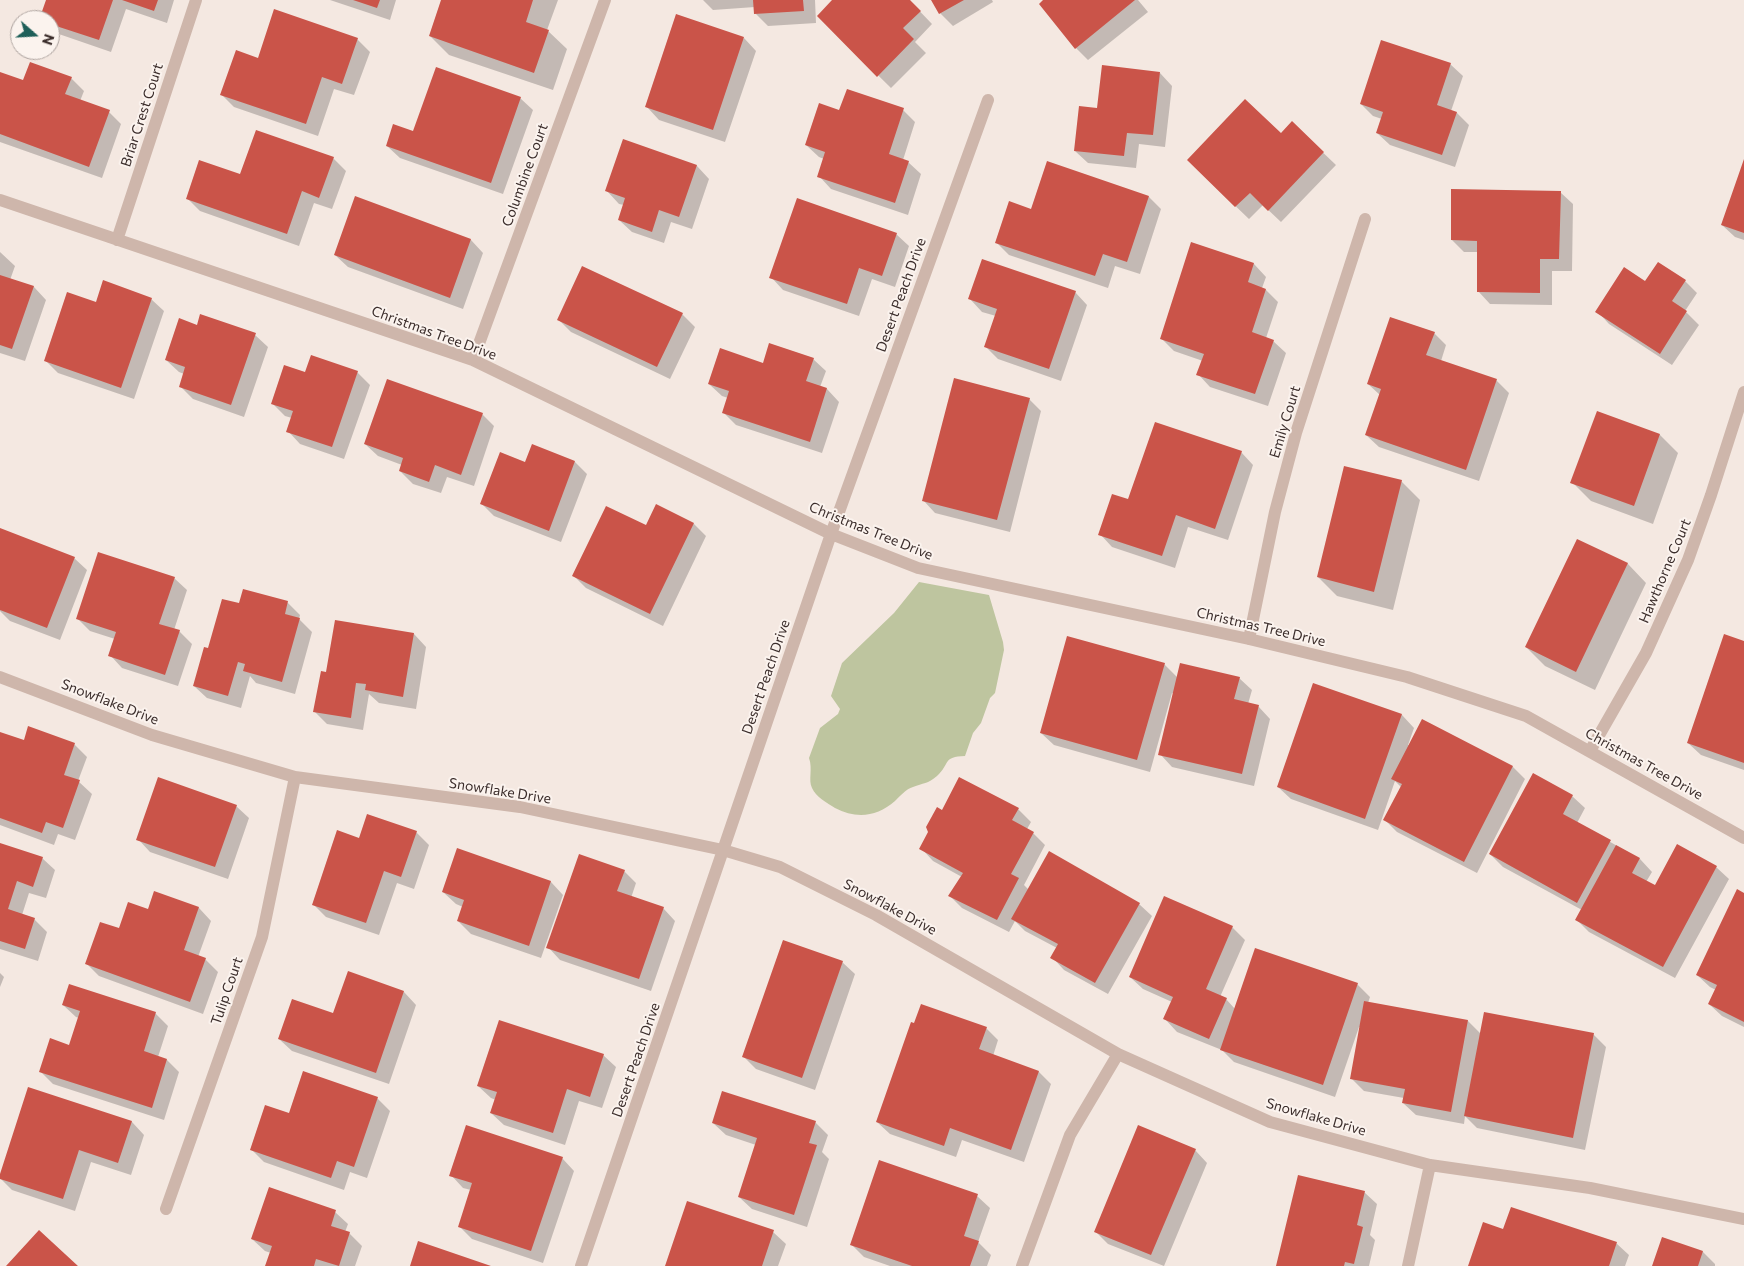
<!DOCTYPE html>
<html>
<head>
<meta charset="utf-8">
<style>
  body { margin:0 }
  #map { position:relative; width:1744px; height:1266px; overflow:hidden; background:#f4e8e1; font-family:Commissioner,sans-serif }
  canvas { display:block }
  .north { position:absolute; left:10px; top:10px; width:50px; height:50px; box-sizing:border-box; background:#fbf3ee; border:1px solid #aea4a0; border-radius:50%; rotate:109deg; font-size:14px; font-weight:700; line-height:20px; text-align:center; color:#3b2d2b }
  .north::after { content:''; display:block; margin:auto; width:18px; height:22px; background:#1e5f59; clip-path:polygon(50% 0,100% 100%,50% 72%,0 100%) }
</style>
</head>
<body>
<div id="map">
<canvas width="1744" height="1266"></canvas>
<div class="north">N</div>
</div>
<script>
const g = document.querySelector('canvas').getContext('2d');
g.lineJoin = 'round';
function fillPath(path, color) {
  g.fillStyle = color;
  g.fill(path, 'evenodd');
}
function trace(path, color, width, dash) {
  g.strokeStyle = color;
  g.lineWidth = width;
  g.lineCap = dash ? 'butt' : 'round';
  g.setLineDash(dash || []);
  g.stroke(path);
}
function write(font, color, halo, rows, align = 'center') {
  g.font = font + ' Commissioner,sans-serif';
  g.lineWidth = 4;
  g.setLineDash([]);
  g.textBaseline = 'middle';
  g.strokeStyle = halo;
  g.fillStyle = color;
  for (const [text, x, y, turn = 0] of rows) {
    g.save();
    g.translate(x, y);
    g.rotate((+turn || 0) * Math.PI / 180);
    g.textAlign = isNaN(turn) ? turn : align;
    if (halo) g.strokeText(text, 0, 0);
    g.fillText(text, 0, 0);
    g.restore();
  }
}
fillPath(new Path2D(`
  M919,582l70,13 14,47 1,8 -9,43 -5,5 -9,25 -8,10 -8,23c-23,1 -14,7 -28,20 -9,8 -14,7 -24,11 -7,2 -13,9 -18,14 -18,16 -39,18 -60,7 -8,-5 -19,-11 -23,-20 -4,-8 1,-19 -3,-30l11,-30 18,-14 2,-5 -9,-13 11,-33 52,-50z`), '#bec59f');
fillPath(new Path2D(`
  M47,0h127l-7,23 -41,-14 -15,43 -58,-20 -3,-3v-9h-9z
  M330,0h66l-6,20z
  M442,0h116l-11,30 20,19 -14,41 -104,-35 -19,-19z
  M703,0h112l1,23 -48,3 -13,-13v-6l-42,3z
  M834,0h75l23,24 -17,18 11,11 -35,35 -73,-72z
  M933,0h59l1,2 -40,24 -13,-13z
  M1045,0h93l10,12 -60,48 -12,-12z
  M744,38l12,13 -31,91 -66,-22 -12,-13z
  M357,39l13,13 -16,43 -20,-6 -16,47 -84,-29 -12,-12 36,-36z
  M1450,64l13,12 -12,35 6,2 12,12 -14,42 -65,-22 -13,-12 5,-14 -9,-3 -12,-12z
  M0,73l24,9 47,-4 13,13 -4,10 29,11 12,12 -19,54 -102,-36z
  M1160,73l12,13 -7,61 -26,-3 -3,24 -48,-5 -13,-12z
  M520,98l13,12 -30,84 -103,-36 -13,-12 27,-14z
  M903,110l12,12 -12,38 5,2 13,12 -13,41 -77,-26 -12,-13 5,-17 -5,-2 -13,-12 34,-34z
  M1292,123l44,42 -55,57 -18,-17 -14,14 -48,-46 80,-38z
  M624,141l73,25 12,13 -17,50 -21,-7 -7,21 -32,-11 -13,-12 5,-15 -5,-1 -12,-13z
  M333,158l13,13 -14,38 -18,-6 -15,43 -99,-35 -13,-13 54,-22z
  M1744,162v78l-9,-3 -13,-12z
  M1560,192l13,12 -1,67h-20v34l-62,-1 -12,-13v-39h-14l-12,-12z
  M1149,197l12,12 -21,65 -25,-8 -7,22 -99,-33 -13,-13 36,-32z
  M356,198l115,42 12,13 -20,56 -115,-42 -13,-12z
  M896,234l13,12 -14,41 -23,-8 -13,37 -76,-26 -12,-13z
  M1192,243l62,21 12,13 -4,11 4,2 12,12 -12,36 7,3 13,12 -18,53 -58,-19 -12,-13 5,-13 -29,-10 -13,-13z
  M0,252l15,14 -5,14 24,7 12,13 -21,61 -25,-8z
  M1685,281l12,12 -12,18 14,14 -27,40 -63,-41 -12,-13 49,-28z
  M1075,292l12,13 -26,76 -63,-22 -13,-13 11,-30 -14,-4 -12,-13z
  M151,299l13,12 -30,88 -76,-26 -13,-13 52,-57z
  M682,314l13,13 -25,52 -99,-47 -12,-12z
  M198,326l57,9 13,12 -24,70 -51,-18 -13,-13 4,-12 -5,-2 -13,-12z
  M1434,333l12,12 -5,16 55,19 13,13 -30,88 -100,-34 -13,-12 14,-40 -12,-11z
  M813,359l13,12 -6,16 7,2 12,13 -17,51 -86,-28 -13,-13 5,-14 -6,-2 -13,-12 55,-20z
  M357,372l13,13 -26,74 -44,-15 -12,-13 4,-13 -7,-2 -13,-13 34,-29z
  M1029,399l12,12 -31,121 -75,-19 -12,-13z
  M1598,412l62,23 18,18 -25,71 -62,-23 -19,-19z
  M482,414l12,12 -20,60 -27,-9 -6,16 -28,-9 -13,-13 2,-6 -24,-9 -13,-12z
  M1241,452l12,13 -25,75 -40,-13 -13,41 -63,-21 -12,-13 29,-33z
  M575,462l12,12 -26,68 -67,-26 -12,-12 44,-41z
  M1401,481l19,19 -27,110 -56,-14 -19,-19z
  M694,524l12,12 -43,90 -77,-38 -12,-12 72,-49z
  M0,529l74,29 13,12 -27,70 -50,-19 -10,-10z
  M1577,540l51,24 18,19 -51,107 -50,-24 -19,-19z
  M174,578l13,12 -13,40 5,1 13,13 -14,42 -56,-18 -12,-13 5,-16 -25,-8 -12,-12z
  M287,602l13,13 -1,4 13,13 -17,62 -39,-11 -6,-7 -9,32 -34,-10 -13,-12 15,-36 31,-45z
  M336,621l78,13 12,13 -10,62 -37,-6 -10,-9 -6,36 -36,-6 -12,-12 12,-38z
  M1744,642v128l-43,-15 -13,-12z
  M1164,664l14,14h61l13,12 -4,14 10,2 12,13 -16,67 -82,-19 -12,-13 14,-60 -2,-1 -22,79 -96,-27 -13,-12z
  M1314,685l88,30 12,13 -6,17 105,22 12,12 -48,94 -80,-41 -12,-12 16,-33 -6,-6 -17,49 -87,-31 -13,-12z
  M0,733l25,9 49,2 13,13 -9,24 14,13 -17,46 -17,-6 -4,11 -54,-20z
  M960,779l58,30 13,13 -4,7 6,4 12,12 -21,40 5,5 110,14 13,12 -44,78 -44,-24 -12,-13 5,-9 -32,-17 -10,-10 -6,11 -47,-24 -12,-12 12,-19 -29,-16 -12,-13z
  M1572,796l13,12 -8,15 63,36 12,13 -6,10 10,5 60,-20 13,12 -54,99 -86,-46 -12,-12 5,-10 -79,-43 -13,-13z
  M236,806l13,12 -21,61 -78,-27 -12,-13z
  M416,832l13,13 -15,44 -17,-6 -18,52 -53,-18 -13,-13z
  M0,844l42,14 13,12 -9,28 -17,-5 -7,22 12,4 13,13 -9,29 -38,-12z
  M457,850l94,32 12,13 -22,63 -70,-24 -13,-13 5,-14 -7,-3 -13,-12z
  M624,871l12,12 -5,15 32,10 12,13 -24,70 -91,-31 -12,-13z
  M155,892l44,16 12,13 -13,36 7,2 13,13 -15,42 -104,-38 -12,-12 33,-34 29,-19z
  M1744,894v133l-22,-11 -13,-12 7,-14 -6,-3 -13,-12z
  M1232,927l13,13 -25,57 6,2 9,10 122,-25 13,13 -2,6 100,18 13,13h112l13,13 -21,103 -108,-22 -12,-12 -1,8 -48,-9 -13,-12 1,-5 -40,-7 -13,-13 10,-51h-2l-24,70 -101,-35 -12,-12 -45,-18 -12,-13 7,-17 -29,-13 -13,-12z
  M842,962l13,12 -40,116 -59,-21 -12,-12z
  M0,973l4,4 -4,10z
  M404,992l12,13 -27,79 -97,-33 -13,-12 55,-24z
  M63,1005l92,8 13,13 -10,31 9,3 12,12 -15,48 -111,-36 -13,-13 30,-25 9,-28 -3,-1z
  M986,1028l12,12 -5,16 46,16 12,12 -27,78 -62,-22 -6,17 -66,-23 -13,-12z
  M603,1055l13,12 -14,41 -23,-7 -14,44 -61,-20 -13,-12 5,-13 -5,-2 -13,-12z
  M29,1089l103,33 12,13 -13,40 -40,-13 -16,49 -63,-21 -12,-12z
  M377,1098l13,13 -23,67 -17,-6 -6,18 -80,-28 -13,-13 38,-34z
  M815,1122l13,13 -6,17 7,7 -22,68 -55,-18 -13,-12 17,-52 -30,-10 -13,-12z
  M1195,1150l12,13 -43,103 -56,-22 -12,-12z
  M562,1158l12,13 -31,92 -71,-24 -13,-13 12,-36 -8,-2 -12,-13z
  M1364,1192l13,12 -7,31 5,5 -6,26h-92z
  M977,1196l13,12 -12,34 13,13 -4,11h-97l-26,-9 -12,-12z
  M335,1212l13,12 -3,8 4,1 13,13 -7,20h-88l4,-13 -6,-2 -13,-12z
  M1504,1231l112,12 13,12 -4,11h-156z
  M773,1232l13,12 -8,22h-111z
  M1663,1238l40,14 12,12v2h-62z`), '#0003');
fillPath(new Path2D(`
  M46,0h67l-14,40 -49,-16v-4h-11z
  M122,0h36l-4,11z
  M353,0h27l-3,8z
  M441,0h92l-7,22 23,8 -15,43 -105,-37z
  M753,0h50l1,11 -50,3z
  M832,0h78l11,11 -18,17 11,11 -37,38 -60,-61z
  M931,0h33l-25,14z
  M1043,0h92l-60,49 -36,-45z
  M274,9l84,29 -16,46 -20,-7 -16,47 -86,-29 16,-45 22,8z
  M676,14l68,23 -31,93 -68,-23z
  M1381,40l70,23 -14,42 20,7 -15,43 -66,-22 7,-21 -23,-8z
  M30,62l42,15 -7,17 45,16 -21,57 -89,-33v-62l23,8z
  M1102,65l58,7 -7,63 -26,-2 -3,23 -50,-5 5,-45 18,2z
  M436,67l85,30 -30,86 -105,-37 7,-22 20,7z
  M847,89l57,19 -15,46 20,7 -14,42 -78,-26 8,-25 -20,-7 14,-42 20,7z
  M1245,99l36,34 11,-12 32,31 -56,59 -18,-18 -15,14 -48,-47z
  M256,130l78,27 -15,41 -17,-7 -15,43 -101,-35 13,-39 41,14z
  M623,139l74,26 -18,52 -20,-7 -7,22 -34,-12 7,-22 -20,-7z
  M1744,159v74l-23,-8z
  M1047,161l102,35 -22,66 -24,-8 -8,22 -100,-33 14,-42 22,8z
  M1451,189l110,2 -2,68h-19v34l-63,-1v-51l-26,-1z
  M355,196l116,43 -21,59 -116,-43z
  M797,198l100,35 -15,43 -23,-8 -12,36 -78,-26z
  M1191,242l63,21 -6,19 18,7 -14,43 22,8 -19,54 -59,-19 8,-21 -44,-15z
  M982,259l94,32 -27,78 -65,-22 13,-38 -29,-10z
  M1658,262l28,18 -14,21 15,10 -27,43 -65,-42 29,-45 21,14z
  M582,266l101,47 -26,54 -100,-47z
  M0,275l34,11 -22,63 -12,-4z
  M103,280l49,18 -31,90 -77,-27 23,-69 29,10z
  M200,314l56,19 -25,72 -52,-18 6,-20 -20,-7 14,-42 18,7z
  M1390,317l45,15 -9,23 71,24 -31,91 -101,-35 16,-46 -14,-5z
  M769,343l45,15 -8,23 21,7 -17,54 -88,-29 7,-22 -21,-7 12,-36 43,15z
  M311,355l47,16 -26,76 -46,-15 7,-21 -22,-7 13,-39 21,7z
  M954,378l76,20 -33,122 -75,-19z
  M387,379l96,34 -22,62 -26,-10 -6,17 -30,-11 4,-13 -39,-14z
  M1597,411l63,23 -26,72 -64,-23z
  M1155,422l87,29 -27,78 -39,-14 -14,41 -64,-21 14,-41 16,5z
  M532,444l43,17 -26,70 -69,-27 20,-52 25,10z
  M1344,466l58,14 -28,112 -57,-15z
  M656,504l38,19 -44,91 -78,-38 34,-70 40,19z
  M0,528l75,29 -28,71 -47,-18z
  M1577,539l51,24 -52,109 -51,-25z
  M98,552l77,25 -16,47 21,6 -15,45 -57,-19 8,-24 -40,-13z
  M243,589l45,12 -3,13 15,4 -18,64 -39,-11 2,-7 -7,-2 -10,34 -35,-10 11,-39 4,1 14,-49 17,4z
  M335,620l79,13 -11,64 -38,-7 1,-6 -10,-1 -5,35 -38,-6 8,-41 5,1z
  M1724,634l20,7v122l-57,-20z
  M1067,636l98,27 -28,97 -97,-27z
  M1180,663l60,14 -6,22 25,6 -17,69 -84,-19z
  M1313,683l89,31 -37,105 -88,-32z
  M1422,719l91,47 -49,96 -81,-42 19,-36 -11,-5z
  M28,726l47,17 -11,32 16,5 -17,48 -17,-6 -4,11 -42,-15v-86l24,8z
  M1533,773l40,22 -10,19 48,26 -34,63 -88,-49z
  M158,777l79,28 -22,62 -79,-27z
  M959,777l60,31 -7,12 22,12 -23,42 8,4 -22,42 -49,-24 15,-23 -44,-24 9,-17 -2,-5 11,-20 5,3z
  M367,814l50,17 -16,46 -17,-6 -18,52 -54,-18 25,-75 22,8z
  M0,843l43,14 -10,30 -16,-6 -9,28 27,9 -10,31 -25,-8z
  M1677,844l40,22 -54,101 -88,-47 41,-75 24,13 -8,15 23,12z
  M457,848l94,33 -22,65 -72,-25 7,-21 -22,-8z
  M1049,851l91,52 -45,80 -45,-25 8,-14 -47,-25z
  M579,854l46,16 -8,21 47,16 -25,72 -93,-31z
  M1737,889l7,4v129l-36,-18 9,-19 -21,-10z
  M154,891l45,16 -15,43 22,8 -16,44 -105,-38 15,-42 19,6 9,-26 20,7z
  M1164,896l69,30 -27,63 21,9 -18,41 -46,-20 10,-22 -44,-20z
  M783,940l60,21 -41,117 -60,-21z
  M1255,948l103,35 -35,102 -103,-35z
  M348,971l56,20 -28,82 -98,-34 14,-40 41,14z
  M69,984l87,28 -12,39 23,8 -15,49 -113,-36 11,-34 19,7 11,-34 -18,-6z
  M1364,1001l104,19 -17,92 -49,-9 3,-14 -55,-10z
  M921,1004l66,23 -8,22 60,22 -28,79 -61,-22 -6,18 -68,-24 35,-100 3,1z
  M1484,1012l110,21 -21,105 -109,-22z
  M499,1020l105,34 -14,43 -23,-8 -14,44 -63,-20 7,-21 -20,-6z
  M303,1071l75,26 -24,70 -17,-6 -6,17 -81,-28 15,-45 24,8z
  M28,1087l104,34 -14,42 -39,-13 -16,49 -63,-20v-5z
  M722,1091l94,30 -7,22 8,2 -23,70 -56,-18 19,-59 -45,-15z
  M466,1125l97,32 -32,94 -73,-24 14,-44 -23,-7z
  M1138,1125l58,24 -45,106 -57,-23z
  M879,1160l99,34 -14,42 15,5 -9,25h-58l-62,-21z
  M1298,1175l67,16 -8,34 6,2 -9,37 -9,-2 -1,4h-68z
  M269,1187l67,23 -5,16 19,6 -11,34 -23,-7 -2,7h-49l7,-20 -21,-7z
  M687,1201l87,29 -12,36h-97z
  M1511,1207l106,35 -8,24h-141l15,-44 20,7z
  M39,1230l39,36h-72z
  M1662,1237l41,14 -5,15h-46z
  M418,1241l73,25h-81z`), '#ca5449');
trace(new Path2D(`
  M0,200l473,160 358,174 87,34 331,71 158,38 119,39 218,122
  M117,240l79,-240
  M473,360l132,-360
  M1249,639l26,-127 21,-79 69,-214
  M0,677l152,58 143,42 225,30 203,43 57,17 96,48 242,139 152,68 160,43 160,23 154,31
  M1590,751l56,-98 42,-93 23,-65 33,-103
  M166,1209l96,-272 33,-160
  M581,1266l250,-732 157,-434
  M1022,1266l48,-131 48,-81
  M1408,1266l22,-101`), '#ceb6ab', 12);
write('14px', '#3b2d2b', '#fbf3ee', [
  ["Briar Crest Court",142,115,-72],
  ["Columbine Court",525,175,-70],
  ["Desert Peach Drive",901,295,-70],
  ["Christmas Tree Drive",434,333,20],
  ["Emily Court",1285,422,-73],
  ["Christmas Tree Drive",871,531,22],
  ["Hawthorne Court",1665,571,-67],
  ["Christmas Tree Drive",1261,627,13],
  ["Desert Peach Drive",766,677,-71],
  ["Snowflake Drive",110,702,21],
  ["Christmas Tree Drive",1644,764,29],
  ["Snowflake Drive",500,791,9],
  ["Snowflake Drive",890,907,28],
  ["Tulip Court",227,991,-71],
  ["Desert Peach Drive",636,1060,-71],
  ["Snowflake Drive",1316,1117,16]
]);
</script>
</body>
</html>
